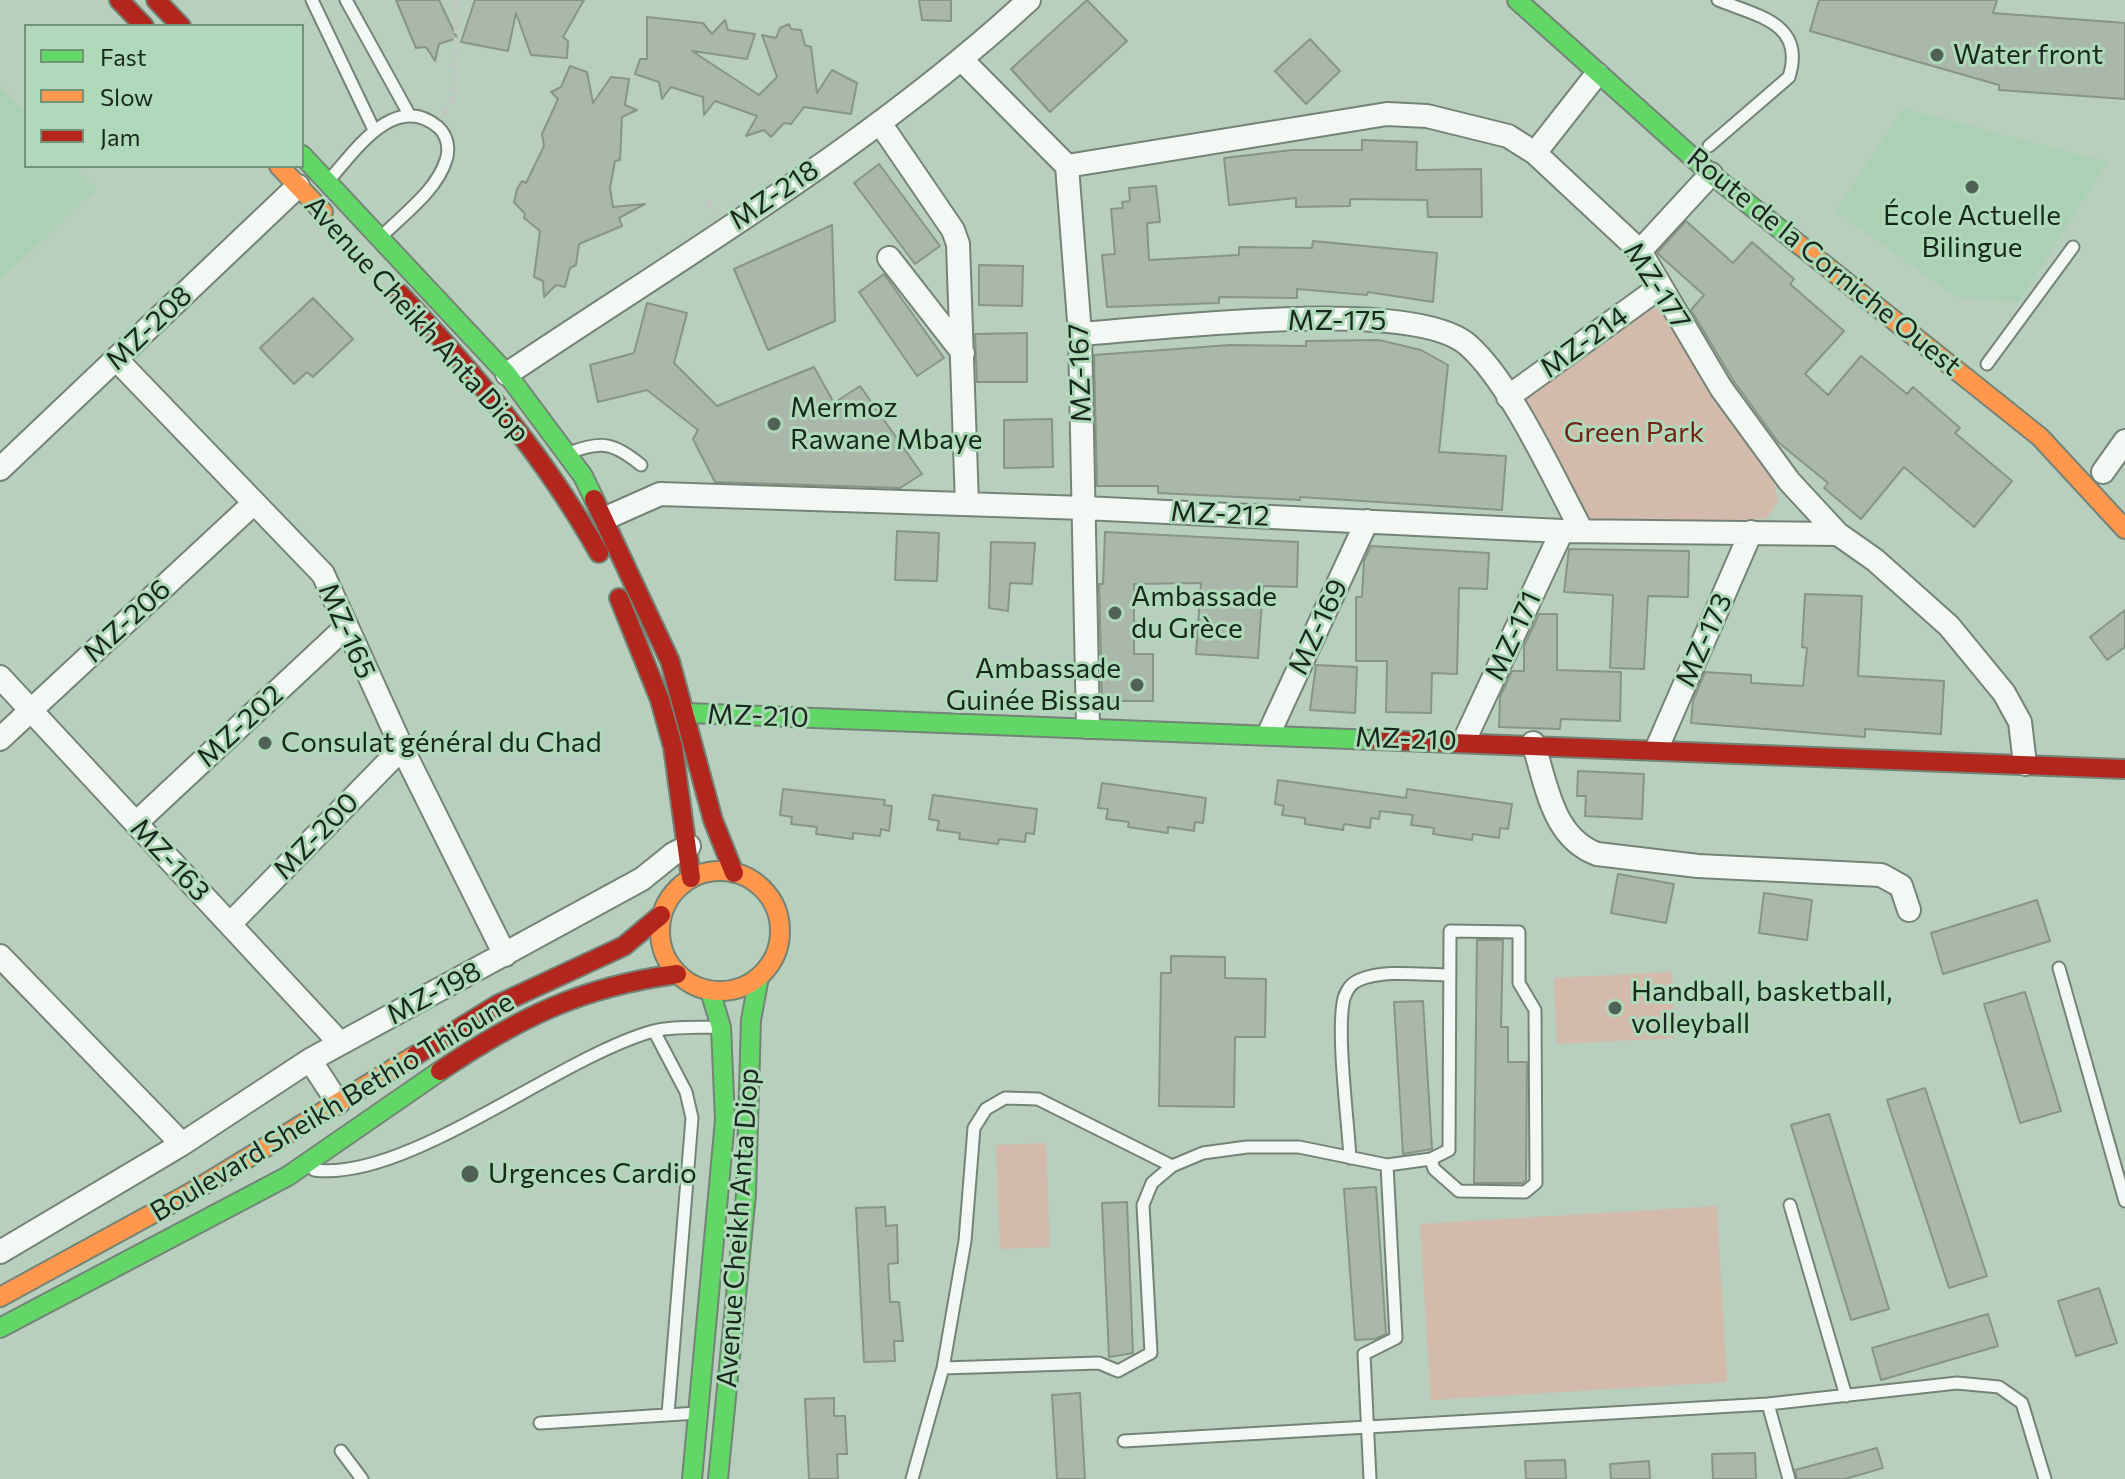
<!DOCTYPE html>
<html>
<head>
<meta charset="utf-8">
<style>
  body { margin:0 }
  #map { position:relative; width:2125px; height:1479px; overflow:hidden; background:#b9cfbe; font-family:Commissioner,sans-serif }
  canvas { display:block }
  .legend { position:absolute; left:24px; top:24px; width:280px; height:144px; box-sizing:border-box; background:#afd9b9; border:2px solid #73927a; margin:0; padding:10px 14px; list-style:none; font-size:24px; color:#18281c }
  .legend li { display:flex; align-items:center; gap:16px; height:40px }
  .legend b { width:40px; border:2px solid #73927a }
</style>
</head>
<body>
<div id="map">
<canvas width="2125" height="1479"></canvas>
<ul class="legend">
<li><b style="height:10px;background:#63d668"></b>Fast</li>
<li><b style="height:10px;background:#ff974d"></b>Slow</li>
<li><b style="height:10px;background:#b3261e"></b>Jam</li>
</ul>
</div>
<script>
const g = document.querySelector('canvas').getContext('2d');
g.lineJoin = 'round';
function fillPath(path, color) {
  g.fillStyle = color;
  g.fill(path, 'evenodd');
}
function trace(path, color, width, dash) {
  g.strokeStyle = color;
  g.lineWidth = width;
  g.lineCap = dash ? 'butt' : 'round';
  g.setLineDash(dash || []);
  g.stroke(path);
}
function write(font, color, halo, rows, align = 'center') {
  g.font = font + ' Commissioner,sans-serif';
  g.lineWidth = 6;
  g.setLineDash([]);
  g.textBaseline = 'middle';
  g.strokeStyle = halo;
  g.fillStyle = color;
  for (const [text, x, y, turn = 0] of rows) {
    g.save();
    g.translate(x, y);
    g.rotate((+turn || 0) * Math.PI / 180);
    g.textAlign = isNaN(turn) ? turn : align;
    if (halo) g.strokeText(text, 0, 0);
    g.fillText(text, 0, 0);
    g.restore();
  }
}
fillPath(new Path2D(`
  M0,86l26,27v53h49l22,23 -97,91z
  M1903,108l205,54 -90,140 -61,-5 -122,-86z`), '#abd0b4');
fillPath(new Path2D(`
  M1642,306l20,3 45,78 66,91 5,22 -11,19 -110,3 -70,-4 -63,-106 1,-15z
  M1672,972l3,66 -118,6 -3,-66z
  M1046,1143l4,104 -50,2 -4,-104z
  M1717,1206l10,176 -296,18 -11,-176z`), '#d3baaa');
const building = new Path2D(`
  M396,0h43l18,38 -18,6 -4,17 -9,-14 -10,1z
  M475,0h109l-21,37 5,4 -1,17 -36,-3 -15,-42 -8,38 -47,-9z
  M919,0h32v21l-29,-1z
  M1087,0l40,41 -77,71 -39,-43z
  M1819,0h178l-4,13 132,10v76l-126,-9v-5l-189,-54z
  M647,17l56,6 9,11 13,-14 3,10 27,4 -8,25 -55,-8 67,44 18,-18 -15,-42 14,3 4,-10 9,-4 2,5 10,1 4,15 6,2 6,46 15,-23 25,13 -6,31 -47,-7 -13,17 -7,-1 -13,14 -7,-7 -18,6 11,-20 -42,-15 -11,14 -1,-18 -32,-10 -9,12 -3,-17 -24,-8 5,-15h7z
  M1310,39l30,32 -34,33 -31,-33z
  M570,66l17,6 6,31 18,-26 18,2 -4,26 12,5 -15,7 -2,43 -5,1 -5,27 3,19 32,-3 -26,14 3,8 -43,18 -3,21 -6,3 -5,19 -9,-2 -12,12 -1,-16 -9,-4 6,-46 -16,-13 1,-4 -11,-12 3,-13 5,-8 4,2 18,-37 -2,-12 16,-35 -7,-7 10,-5z
  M1362,140l55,2 -1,28 65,-1 1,48h-54l-1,-17 -77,-1v7l-54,1v-9l-67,7 -5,-47 68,-8h70z
  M879,164l61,82 -25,18 -61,-81z
  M1156,186l4,36 -13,1 2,37 90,-5v-8l73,1 1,-7 124,12 -4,49 -65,-10 -1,3 -70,-6v9l-78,-1v6l-112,4 -5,-52 13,-1 -4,-45 12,-1 -1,-6 8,-1 -1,-13z
  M1686,221l47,42 19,-21 42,37 -4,5 54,47 -39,43 23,21 33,-39 46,38 6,-7 47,41 -5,5 57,48 -38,46 -70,-60 -43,52 -37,-31 4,-5 -50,-41 -45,-62 -42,-70 13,-15 -47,-42z
  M832,225l3,96 -67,29 -34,-81z
  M979,265l44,1 -1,40 -43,-1z
  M884,274l60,84 -27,18 -58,-84z
  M313,298l40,41 -40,38 -6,-5 -13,12 -34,-36z
  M647,303l40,10 -13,50 43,43 97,-39 20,36 26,-17 62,88 -22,14 -185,-6 -22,-43 5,-9 -51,-40 -49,12 -8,-37 44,-12z
  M1027,333v49h-50l-2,-48z
  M1379,340l42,10 27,15 -9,87 67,4 -4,54 -202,-13v3l-142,-7v-7h-61l-3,-131 136,-10 76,1v-5z
  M1052,419l1,48 -49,1v-48z
  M897,531l42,2 -2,48 -42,-1z
  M1105,532l193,10 -1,45 -34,-1 -5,72 -62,-4 5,-71 -67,1v70h19v47h-51l-3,-117h4z
  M991,542l44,1 -3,41 -22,-1 -2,28 -19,-3z
  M1371,546l118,7 -2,36 -28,-1 -2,86 -25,-1 -1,40 -45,-1 1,-51h-31v-64h6l2,-36z
  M1569,549l120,2 -1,46 -40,-1 -4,73 -34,-1 3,-73 -49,-3z
  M1805,594l57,2 -4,80 86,5 -3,53 -76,-5v8l-174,-14 2,-22 12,-29 46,3v8l52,3 4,-38 -5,-1z
  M2125,610v37l-18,13 -17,-23z
  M1539,614h18v56l64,2 -1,49 -59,-2 -1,10 -61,-2 1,-30 12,-26h12v-25z
  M1316,665l41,2 -2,46 -45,-3z
  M1578,771l66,3 -2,45 -57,-3 1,-20h-9z
  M1278,780l128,18 1,-9 105,15 -4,25 -8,-1 -1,10 -26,-4 -1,6 -39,-6 1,-6 -23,-3 2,-10 -33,-4 -1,8 -8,-1 -1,10 -26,-4 -1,6 -38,-6v-6l-23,-3 2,-9 -9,-2z
  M1102,783l104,15 -3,25 -8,-1 -1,9 -26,-4v6l-40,-6 1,-5 -23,-3 2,-10 -10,-1z
  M783,789l102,11 -1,5 8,1 -3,25 -8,-2 -1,7 -27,-3v6l-37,-5 1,-7 -26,-3 1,-7 -12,-2z
  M933,795l104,14 -3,25 -8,-1 -1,9 -26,-3 -1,5 -39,-5 1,-6 -23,-3 2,-9 -10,-2z
  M1618,874l56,10 -8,39 -55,-10z
  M1764,893l48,7 -5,40 -48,-7z
  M2037,900l13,41 -107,33 -12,-41z
  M1477,940h26l-2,87h7v35h19l-1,118 -4,3h-48z
  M1171,956l54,1v21l41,1 -1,58h-30l-1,70 -75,-1 2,-133h10z
  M2025,992l36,119 -41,12 -36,-119z
  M1423,1001l9,148 -29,5 -9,-152z
  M1925,1088l62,188 -38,12 -62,-188z
  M1829,1114l60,195 -38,11 -60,-195z
  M1376,1187l10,147 -11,5 -20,1 -11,-151z
  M1127,1202l6,151 -24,4 -7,-154z
  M885,1207l1,19 11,-1 1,38 -10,1 2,38h9l4,39h-9l1,20 -31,1 -8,-154z
  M2099,1288l18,55 -41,13 -18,-55z
  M1988,1314l10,32 -117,34 -9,-32z
  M1080,1393l5,86h-28l-5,-84z
  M834,1398v18h11l2,38h-10l1,25h-29l-4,-80z
  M1877,1448l6,20 -38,11h-48l-2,-9z
  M1755,1453l1,26h-43l-1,-25z
  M1565,1460l1,19h-40l-1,-18z
  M1649,1461l1,18h-39l-1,-15z`);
fillPath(building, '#aab8a9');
trace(building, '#879586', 2);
const lane = new Path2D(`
  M312,0l62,130
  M346,0l64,116
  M1709,146l80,-69c17,-54 -32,-61 -71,-77
  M330,179c25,-28 65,-88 108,-52 9,8 12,21 8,33 -9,30 -42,54 -63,75
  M1987,364l86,-117
  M569,453c33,-13 45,-10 72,12
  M2059,968l66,233
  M654,1031l32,61 6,26 -24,296
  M1350,1158c-2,-38 -14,-127 -6,-160 3,-8 6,-14 15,-18 25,-11 64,-5 91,-5
  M314,1170c92,12 239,-109 336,-138 21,-6 45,-4 67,-5
  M1790,1205l56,191
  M943,1368l156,-5 19,8 33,-18 -8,-148 9,-22 20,-17 31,-13 44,-6h52l88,18 44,-6 3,10 25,22 66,1 11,-9 -1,-173 -16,-27v-51l-69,-1 -1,219 -18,9
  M1768,1404l21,75
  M540,1423l158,-10
  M1124,1441l644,-37 189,-21 42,4 23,16 23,76
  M341,1451l21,28
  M912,1479l31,-111 22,-127 9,-113 12,-19 19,-11 33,1 134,67
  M1370,1479l-6,-125 32,-16 -9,-173`);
const street = new Path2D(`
  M963,61l104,105 13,168 8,393
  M880,123l73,107 5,14 9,260
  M1535,153l62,-79
  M1067,166l320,-52 40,2 81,20 27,17 105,98 81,137 68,93 49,53 37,26 74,66 55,67 16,29 5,42
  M1640,251l71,-77
  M889,258l74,95
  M1080,334c79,-5 332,-38 388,11 43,38 86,134 114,186
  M116,359l207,215 79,174 103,207
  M507,374c177,-119 365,-229 522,-374
  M1508,397l152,-110
  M0,469l298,-283
  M2103,472l22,-31
  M606,518l54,-24 424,14 478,23 276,3
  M0,677l340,366
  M1269,733l98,-212
  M0,739l254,-236
  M1464,741l98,-210
  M1533,743c14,42 19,94 64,111l101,12 183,9 20,11 8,24
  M1657,748l94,-216
  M136,823l209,-195
  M230,924l172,-176
  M0,956l182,188
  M310,1060l28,43
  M0,1252l182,-108 128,-84 332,-181 31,-25 16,-8`);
const fast = new Path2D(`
  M1517,0l194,174 80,64
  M302,155l205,219 76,102 11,23
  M687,713l688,27
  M0,1328l288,-152 152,-105
  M692,1479l33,-359 -4,-93 -11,-36
  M718,1479l28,-285 5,-174 8,-43`);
const slow = new Path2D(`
  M279,166l44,46
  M1791,238l249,199 85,92
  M660 931a60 60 0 1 1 120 0a60 60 0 1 1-120 0Z
  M0,1297l192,-105 224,-137`);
const jam = new Path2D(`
  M119,0l25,26
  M156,0l25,26
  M400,294c75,80 145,163 199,259
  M594,499l76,162 43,159 21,53
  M619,598l41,102 13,47 18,131
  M1375,740l750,29
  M416,1055l81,-50 127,-59 37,-31
  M440,1071c80,-54 141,-84 237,-97`);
trace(lane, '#738477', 15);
trace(street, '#738477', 26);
trace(fast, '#738477', 22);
trace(slow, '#738477', 22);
trace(jam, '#738477', 22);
trace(new Path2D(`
  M443,114l10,-14 4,-100
  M707,200l8,12`), '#c2c7c3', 4, [8, 4]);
trace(lane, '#f4f8f5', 11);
trace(street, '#f4f8f5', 22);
trace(fast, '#63d668', 18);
trace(slow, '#ff974d', 18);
trace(jam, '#b3261e', 18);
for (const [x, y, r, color] of [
  [1937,55,8,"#506255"],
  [1972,187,8,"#506255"],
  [774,424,8,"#506255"],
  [1115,613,8,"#506255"],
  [1137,685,8,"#506255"],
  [265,743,8,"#506255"],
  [1615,1008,8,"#506255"],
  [470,1174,10,"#506255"]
]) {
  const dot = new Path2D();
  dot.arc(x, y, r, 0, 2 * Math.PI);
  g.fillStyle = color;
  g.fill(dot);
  trace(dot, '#afd9b9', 3);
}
write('28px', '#18281c', '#afd9b9', [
  ["Water front",1953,55],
  ["École Actuelle",1972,216,"center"],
  ["Bilingue",1972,248,"center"],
  ["Mermoz",790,408],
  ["Rawane Mbaye",790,440],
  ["Ambassade",1131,597],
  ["du Grèce",1131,629],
  ["Ambassade",1121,669,"right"],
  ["Guinée Bissau",1121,701,"right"],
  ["Consulat général du Chad",281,743],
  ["Handball, basketball,",1631,992],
  ["volleyball",1631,1024],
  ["Urgences Cardio",488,1174]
], 'left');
write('28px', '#18281c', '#afd9b9', [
  ["MZ-218",774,195,-34],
  ["Route de la Corniche Ouest",1824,262,39],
  ["MZ-177",1657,286,57],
  ["Avenue Cheikh Anta Diop",417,319,48],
  ["MZ-175",1337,321],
  ["MZ-208",149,328,-44],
  ["MZ-214",1584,342,-36],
  ["MZ-167",1080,373,-92],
  ["MZ-212",1220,514,3],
  ["MZ-206",127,621,-43],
  ["MZ-169",1318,627,-65],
  ["MZ-165",347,631,66],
  ["MZ-171",1513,636,-65],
  ["MZ-173",1704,640,-66],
  ["MZ-210",758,716,2],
  ["MZ-202",240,726,-43],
  ["MZ-210",1406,739,2],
  ["MZ-200",316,836,-46],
  ["MZ-163",170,860,47],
  ["MZ-198",434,993,-28],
  ["Boulevard Sheikh Bethio Thioune",332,1107,-31],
  ["Avenue Cheikh Anta Diop",738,1228,-86]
]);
write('28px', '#722316', '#afd9b9', [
  ["Green Park",1634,433]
]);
</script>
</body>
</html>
